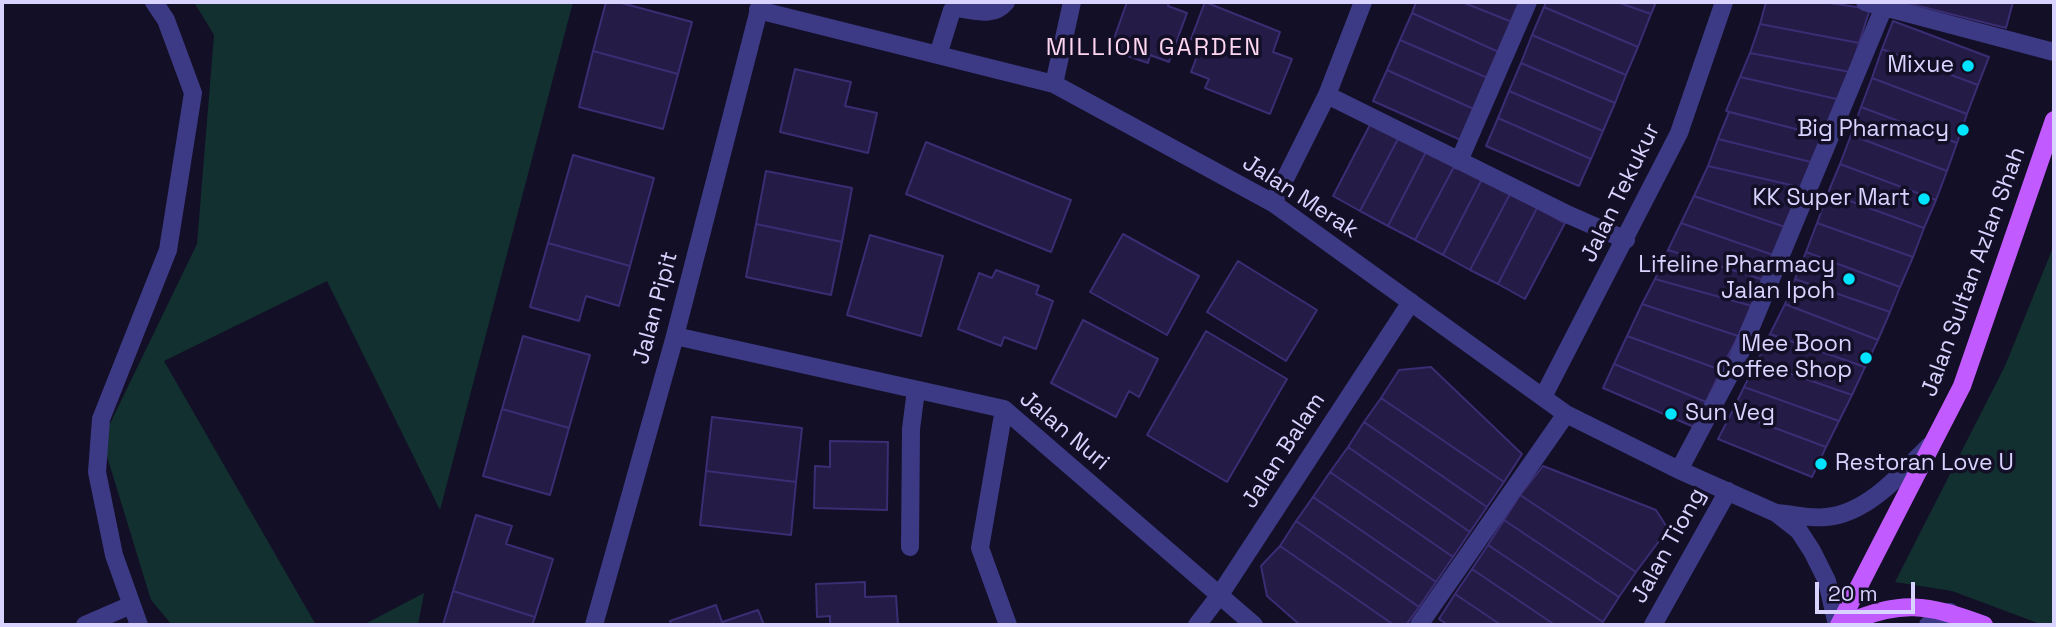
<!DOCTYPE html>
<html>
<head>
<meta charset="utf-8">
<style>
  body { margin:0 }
  #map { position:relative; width:2056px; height:627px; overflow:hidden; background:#130f26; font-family:"Space Grotesk",sans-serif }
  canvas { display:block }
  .frame { position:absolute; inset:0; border:4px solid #d9d4ff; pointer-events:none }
  .scale { position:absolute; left:1815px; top:582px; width:100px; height:32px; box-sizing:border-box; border:4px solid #d9d4ff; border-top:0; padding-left:9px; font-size:21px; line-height:24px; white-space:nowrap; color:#d9d4ff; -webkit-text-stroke:5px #130f26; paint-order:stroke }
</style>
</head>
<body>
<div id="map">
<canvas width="2056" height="627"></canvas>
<div class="frame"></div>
<div class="scale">20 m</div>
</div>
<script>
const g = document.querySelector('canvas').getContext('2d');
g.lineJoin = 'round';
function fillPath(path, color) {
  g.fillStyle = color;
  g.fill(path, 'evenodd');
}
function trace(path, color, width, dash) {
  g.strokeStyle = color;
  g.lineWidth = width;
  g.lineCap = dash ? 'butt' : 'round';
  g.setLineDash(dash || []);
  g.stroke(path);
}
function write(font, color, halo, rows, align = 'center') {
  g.font = font + ' "Space Grotesk",sans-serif';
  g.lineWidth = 7;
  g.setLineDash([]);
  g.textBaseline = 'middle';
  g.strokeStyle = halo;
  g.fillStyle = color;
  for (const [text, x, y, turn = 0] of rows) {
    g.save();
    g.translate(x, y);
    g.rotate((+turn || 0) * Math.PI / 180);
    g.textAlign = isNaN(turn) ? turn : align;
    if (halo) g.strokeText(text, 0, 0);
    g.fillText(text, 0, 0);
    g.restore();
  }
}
fillPath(new Path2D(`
  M194,2h379l-133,508 -113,-229 -163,80 152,264h-144l-21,-25 -49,-160 95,-196 17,-209z
  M2054,245v380h-11l-91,-34 -57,-9 110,-216z
  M424,593l-6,32h-55z`), '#12302f');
const building = new Path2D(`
  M606,2h12l74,20 -14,52 -85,-23z
  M1127,2h42l-1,4 19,7 -18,49 -19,-7 -2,8 -38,-13z
  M1205,2l75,30 -7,20 19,7 -22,55 -65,-26 4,-9 -18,-7 11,-29 -11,-4z
  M1416,2h46l50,20 -11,31 -89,-40z
  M1462,2h58l-8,20z
  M1546,2h71l34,12 -13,33 -94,-40z
  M1617,2h39l-5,12z
  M1766,2h57l47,7 -11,34 -99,-19z
  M1903,2h110l-7,26z
  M1544,7l94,40 -12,28 -94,-40z
  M1412,13l89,40 -11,26 -90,-39z
  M1893,21l96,36 -11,28 -96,-36z
  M1760,24l99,19 -9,29 -100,-19z
  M1532,35l94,40 -11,28 -94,-40z
  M1400,40l90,39 -14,31 -89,-40z
  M1882,49l96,36 -11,29 -95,-36z
  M593,51l85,23 -15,55 -84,-22z
  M1750,53l100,19 -9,28 -101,-23z
  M1521,63l94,40 -12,28 -94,-40z
  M795,69l56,13 -6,24 32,7 -9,40 -88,-21z
  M1387,70l89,40 -13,31 -90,-40z
  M1740,77l101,23 -14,37 -101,-26z
  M1872,78l95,36 -10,29 -96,-36z
  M1509,91l94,40 -12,28 -93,-41z
  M1861,107l96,36 -10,28 -96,-36z
  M1729,112l98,25 -12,26 -97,-24z
  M1498,118l93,41 -12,27 -93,-40z
  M1372,121l28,14 -40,76 -27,-15z
  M1400,135l27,15 -39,76 -28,-15z
  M1851,135l96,36 -11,29 -96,-36z
  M1718,139l97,24 -11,25 -96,-22z
  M926,142l145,58 -20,52 -145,-58z
  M1427,150l28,15 -40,75 -27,-14z
  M573,155l81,23 -24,88 -82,-23z
  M1840,164l96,36 -12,28 -96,-35z
  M1455,165l27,14 -39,76 -28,-15z
  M1708,166l96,22 -16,40 -94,-32z
  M766,171l86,17 -10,54 -86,-18z
  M1482,179l28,15 -40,76 -27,-15z
  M1828,193l96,35 -11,29 -96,-34z
  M1510,194l27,14 -39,76 -28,-14z
  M1694,196l94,32 -12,28 -95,-33z
  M1537,208l28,15 -40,76 -27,-15z
  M1681,223l95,33 -12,24 -96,-30z
  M1817,223l96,34 -13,30 -94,-35z
  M756,224l86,18 -11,53 -85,-18z
  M1123,234l76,42 -32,59 -77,-43z
  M870,235l73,21 -22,80 -74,-21z
  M548,243l82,23 -11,40 -33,-10 -7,25 -49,-14z
  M1668,250l96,30 -12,26 -97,-27z
  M1806,252l94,35 -10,25 -95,-33z
  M1238,261l79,49 -31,51 -79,-49z
  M996,270l43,16 -3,8 17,7 -17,48 -32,-12 -3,9 -43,-17 21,-56 13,5z
  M1655,279l97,27 -14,30 -96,-32z
  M1795,279l95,33 -12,28 -93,-36z
  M1642,304l96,32 -17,34 -94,-34z
  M1785,304l93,36 -13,27 -95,-33z
  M1083,320l75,39 -19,38 -10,-6 -13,26 -65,-34z
  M1206,331l81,48 -60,103 -80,-47z
  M1770,334l95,33 -13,28 -95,-33z
  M523,336l67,19 -21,73 -67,-19z
  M1627,336l94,34 -15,32 -92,-38z
  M1757,362l95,33 -13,26 -95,-34z
  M1614,364l92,38 -12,25 -91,-39z
  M1431,367l91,87 -18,28 -123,-84 18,-28z
  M1744,387l95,34 -13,26 -94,-35z
  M1381,398l123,84 -17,25 -123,-85z
  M502,409l67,19 -19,67 -67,-19z
  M1732,412l94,35 -14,30 -94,-38z
  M712,417l90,11 -6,54 -90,-11z
  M1364,422l123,85 -17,25 -122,-85z
  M830,441l58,1 -1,68 -73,-2 1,-42 15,1z
  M1348,447l122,85 -17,25 -123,-85z
  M1543,466l113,44 12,19 -32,43 -116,-77z
  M706,471l90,11 -5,53 -91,-10z
  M1330,472l123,85 -17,25 -123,-85z
  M1520,495l116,77 -17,25 -115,-77z
  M1313,497l123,85 -17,25 -123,-86z
  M476,515l36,11 -6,18 47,15 -18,58 -82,-26z
  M1504,520l115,77 -16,25 -115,-77z
  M1296,521l123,86 -13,18h-12l-114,-79z
  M1488,545l115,77 -2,3h-46l-83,-56z
  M1280,546l114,79h-94l-33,-29 -6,-30z
  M1472,569l83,56h-54l-46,-31z
  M865,582v15l31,-1 2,29h-68v-9l-13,1 -1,-33z
  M453,591l82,26 -3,8h-89z
  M1455,594l46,31h-53l-9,-6z
  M716,605l6,17 36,-12 6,15h-93l-1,-4z`);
fillPath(building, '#241b47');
trace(building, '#3b2d73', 2);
trace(new Path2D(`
  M1865,2l189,50
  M758,10l296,74 219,119 293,211 113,56 97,43 23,18 13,20 15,30 10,44
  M938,55l14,-45 4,-2c18,2 37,10 50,-6
  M1054,84l18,-82
  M1327,95l242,120 57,25
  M1459,161l69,-159
  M1273,203l54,-108 36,-93
  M675,336l329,73 250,216
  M1543,397l136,-264 45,-131
  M1004,409l-24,139 28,77
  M1679,470l57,-107 150,-361
  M1776,513c16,1 34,6 50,4 41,-3 76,-44 103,-71
  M910,547l1,-118 5,-39
  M85,625l46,-20
  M139,625l-25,-70 -17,-83 4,-53 67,-169 25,-157 -27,-73 -12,-18
  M594,625l81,-289 86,-334
  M1197,625l22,-29 192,-294
  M1419,625l147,-211
  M1653,625l75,-134
  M1928,625l22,-13`), '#3d3a85', 18);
trace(new Path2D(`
  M1839,625l123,-239 92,-266
  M1843,625c57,-26 84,-21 141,0`), '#c25bff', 18);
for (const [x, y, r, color] of [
  [1968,66,7,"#00e5ff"],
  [1963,130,7,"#00e5ff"],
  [1924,199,7,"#00e5ff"],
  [1849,279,7,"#00e5ff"],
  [1866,358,7,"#00e5ff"],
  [1671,414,7,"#00e5ff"],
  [1821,464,7,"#00e5ff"]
]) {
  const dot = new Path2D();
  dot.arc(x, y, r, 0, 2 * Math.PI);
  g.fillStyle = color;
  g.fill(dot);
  trace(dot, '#130f26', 2.5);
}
write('23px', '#d9d4ff', '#130f26', [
  ["Mixue",1954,66],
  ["Big Pharmacy",1949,130],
  ["KK Super Mart",1910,199],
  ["Lifeline Pharmacy",1835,266],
  ["Jalan Ipoh",1835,292],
  ["Mee Boon",1852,345],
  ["Coffee Shop",1852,371],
  ["Sun Veg",1685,414,"left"],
  ["Restoran Love U",1835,464,"left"]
], 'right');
write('23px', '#d9d4ff', '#130f26', [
  ["Jalan Tekukur",1621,193,-64],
  ["Jalan Merak",1300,197,33],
  ["Jalan Sultan Azlan Shah",1974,272,-70],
  ["Jalan Pipit",656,308,-75],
  ["Jalan Nuri",1064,431,40],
  ["Jalan Balam",1284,451,-57],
  ["Jalan Tiong",1669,546,-61]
]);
g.letterSpacing = '2px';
write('24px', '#ffd6f0', '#130f26', [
  ["MILLION GARDEN",1154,48]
]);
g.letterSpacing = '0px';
</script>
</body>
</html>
